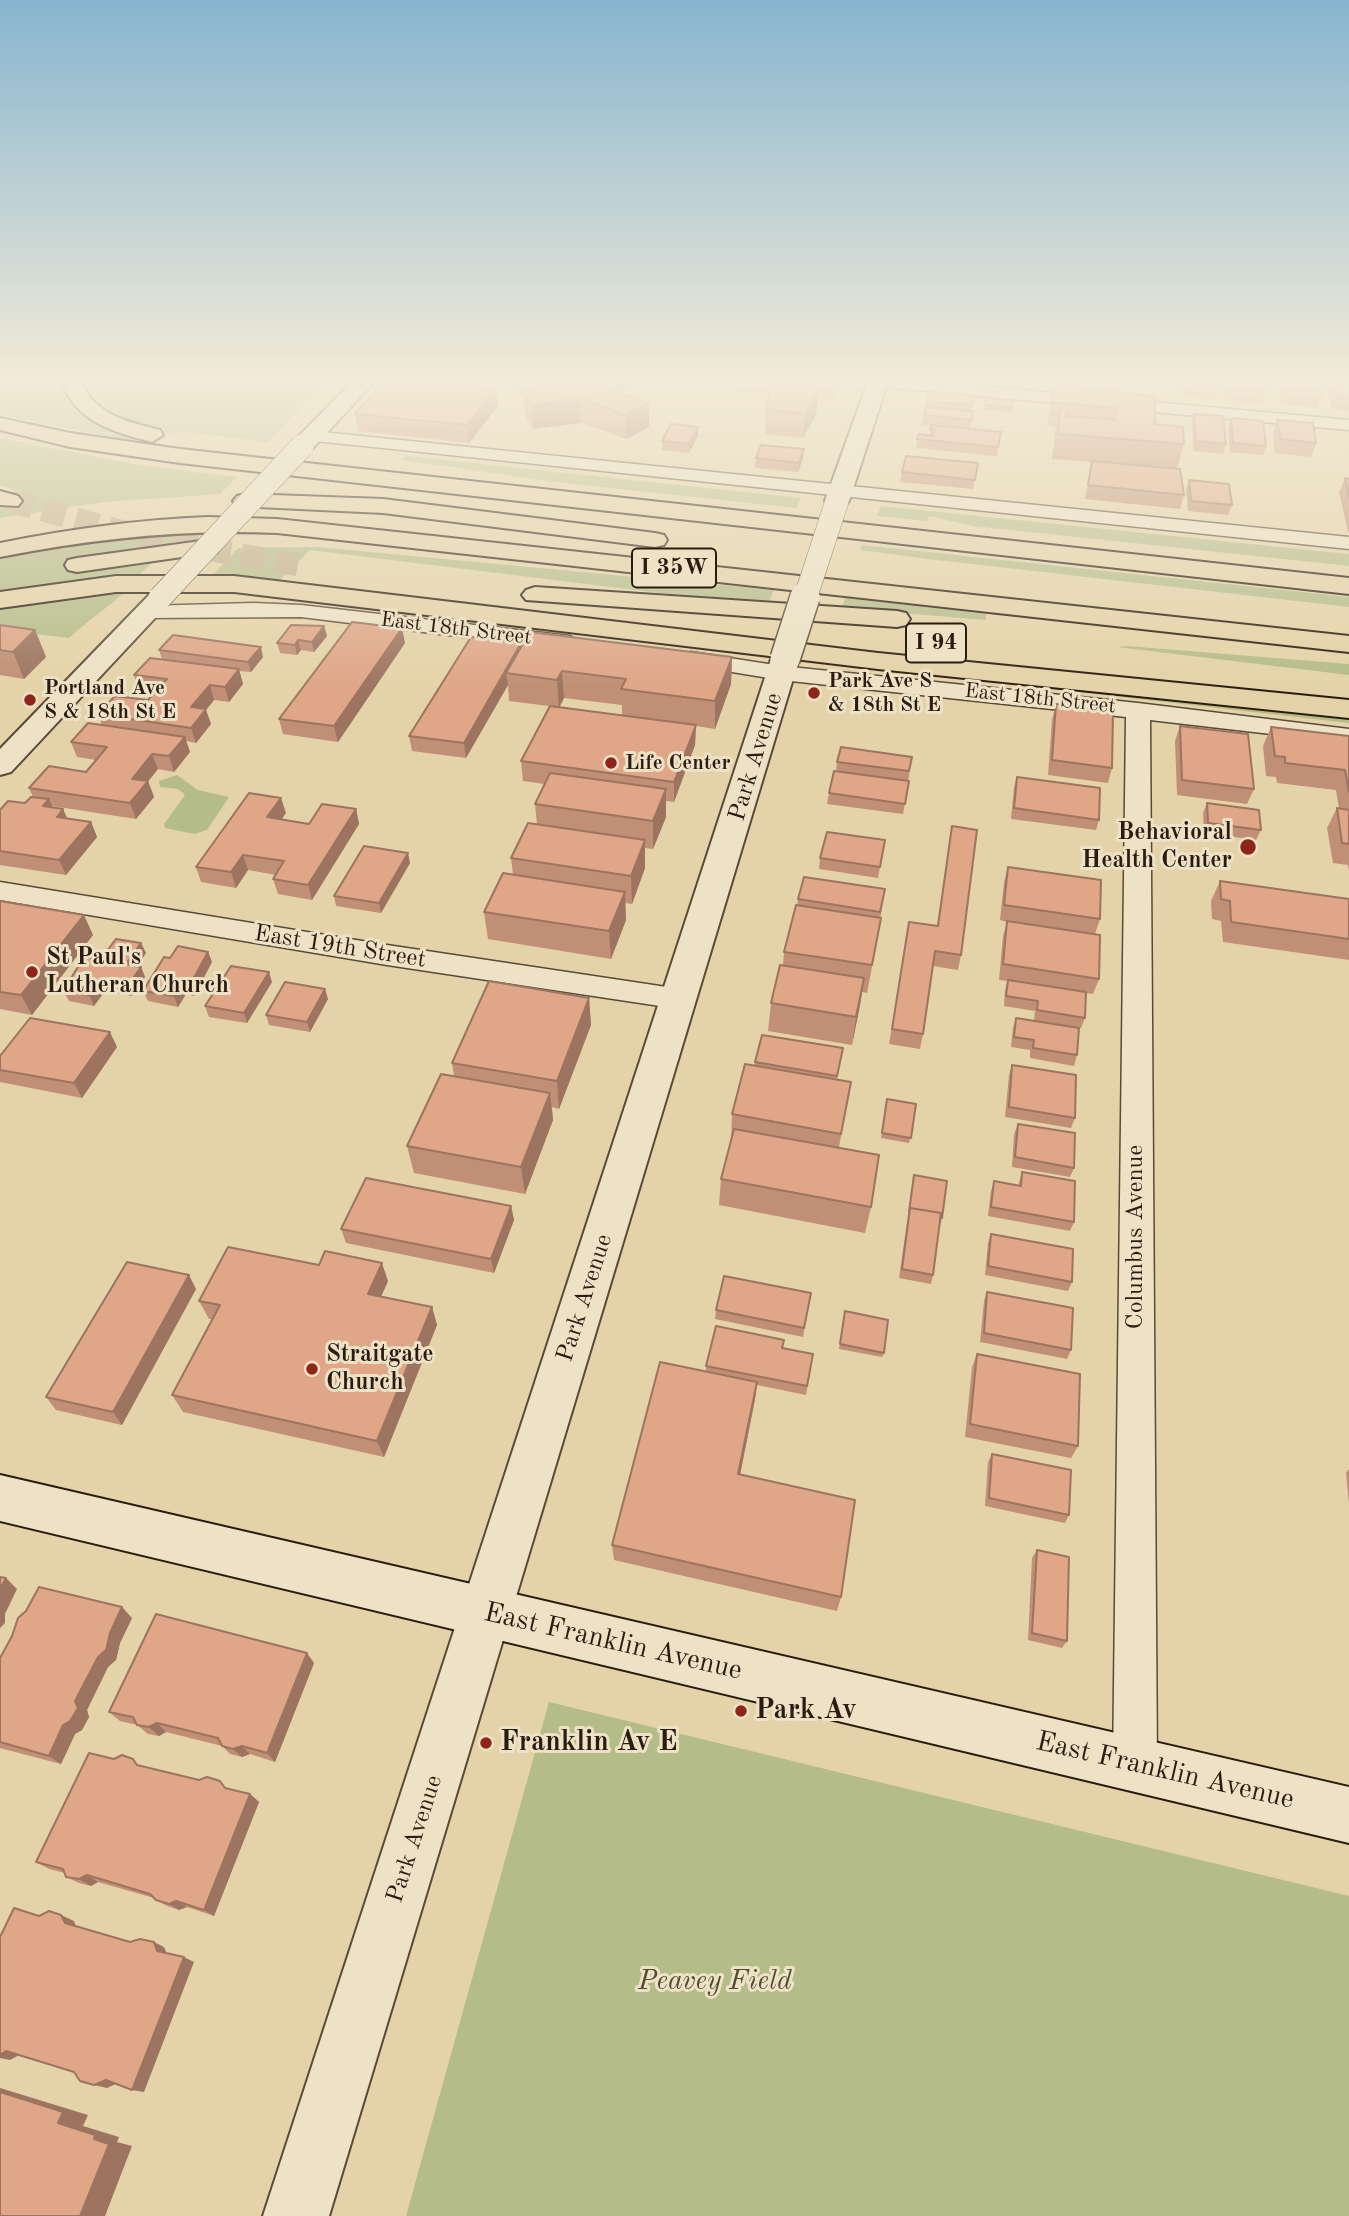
<!DOCTYPE html>
<html>
<head>
<meta charset="utf-8">
<style>
  body { margin:0 }
  canvas { display:block; background:#e4d3a8 }
</style>
</head>
<body>
<canvas width="1349" height="2216"></canvas>
<script>
const g = document.querySelector('canvas').getContext('2d');
g.lineJoin = 'round';
function fillPath(path, color) {
  g.fillStyle = color;
  g.fill(path, 'evenodd');
}
function trace(path, color, width, dash) {
  g.strokeStyle = color;
  g.lineWidth = width;
  g.lineCap = dash ? 'butt' : 'round';
  g.setLineDash(dash || []);
  g.stroke(path);
}
function write(font, color, halo, rows, align = 'center') {
  g.font = font + ' "Old Standard TT",serif';
  g.lineWidth = 6;
  g.setLineDash([]);
  g.textBaseline = 'middle';
  g.strokeStyle = halo;
  g.fillStyle = color;
  for (const [text, x, y, turn = 0] of rows) {
    g.save();
    g.translate(x, y);
    g.rotate((+turn || 0) * Math.PI / 180);
    g.textAlign = isNaN(turn) ? turn : align;
    if (halo) g.strokeText(text, 0, 0);
    g.fillText(text, 0, 0);
    g.restore();
  }
}
fillPath(new Path2D(`
  M0,381h62c-1,37 52,50 79,58l-7,2 -134,-26z
  M78,381h250l-61,61 -91,-11 -4,3c-25,-6 -59,-11 -79,-29 -6,-6 -10,-17 -15,-24z
  M0,438l134,26 103,13 -17,17 -116,8 -104,16v-10l28,-14 -28,-9z
  M406,456l395,42 -5,10 -241,-26 -153,-22z
  M881,506l468,48v12l-376,-40 -44,-10 -2,5 -50,-5z
  M184,532l-45,43 -139,18v-36l110,-18z
  M862,545l487,52v10l-429,-49 -60,-8z
  M317,547l457,43 -5,12 -109,-9 -350,-43 -31,31 -68,-4 27,-29z
  M130,587c-19,19 -41,32 -61,51l-69,-8v-25z
  M845,598l141,16v6l-144,-12z
  M1127,646l222,18v11l-232,-28z
  M1017,681l332,33v9l-341,-39z
  M177,775l21,15 31,7 -22,33 -13,4 -29,-6 -1,-4 21,-29 -7,-6 -18,-2 -1,-6z
  M549,1702l800,194v320h-943z`), '#b4bc88');
trace(new Path2D(`
  M10,501l139,38 150,26`), '#bfae8a', 23, [23, 11]);
const minor = new Path2D(`
  M863,381h64l422,39v10l-478,-44z
  M312,431l1037,106v12l-1043,-109 -3,-4 3,-4z
  M254,603l47,2 269,31 11,7 -11,7 -269,-33 -155,1 -11,-6 11,-6z
  M691,652l90,14 357,37 211,26v14l-199,-23 7,1044 -6,16 -16,6 -16,-6 -6,-16 13,-1047 -345,-37 -98,-16 -3,-5 3,-5z
  M0,882l387,63 293,44 10,3 5,7 -5,7 -10,3 -293,-44 -387,-65z`);
const tertiary = new Path2D(`
  M353,381h22l-65,70h-16l-3,-5 3,-5z
  M868,381h20l-39,120 -4,5h-16l-4,-5z
  M160,590l9,3 4,5 -4,5 -158,169 -11,3v-26l151,-156z
  M785,651l10,2 4,6 -470,1557h-66l508,-1557 4,-6z`);
const secondary = new Path2D(`
  M0,1475l1349,312v56l-1349,-322z`);
const motorway = new Path2D(`
  M61,381h20c13,34 47,41 79,49l3,5 -11,7c-39,-10 -76,-20 -91,-61z
  M0,418l70,15 110,16 1169,129v16l-1169,-131 -110,-16 -70,-17z
  M0,491l18,5 4,5 -4,5 -18,-1z
  M245,494l138,5 272,34 9,2 3,5 -3,5 -9,2 -272,-34 -146,-7 -4,-5 4,-5z
  M207,517l70,2 1072,117v16l-1072,-119c-94,-4 -185,6 -277,24v-14c69,-14 137,-23 207,-26z
  M208,540l9,2 3,5 -3,5 -140,20 -9,-2 -3,-5 3,-5 9,-2z
  M116,576h118l644,77 471,47v18l-471,-49 -644,-77h-118l-116,16v-16z
  M535,587l362,24 9,2 4,6 -4,6 -9,2 -371,-27 -4,-5 4,-5z`);
trace(minor, '#584a37', 3);
trace(tertiary, '#584a37', 4);
trace(secondary, '#2a1c11', 4);
trace(motorway, '#2a1c11', 4);
fillPath(minor, '#ede2c6');
fillPath(tertiary, '#ede2c6');
fillPath(secondary, '#ede2c6');
fillPath(motorway, '#e4d3a8');
const tertiaryBridgeFar1 = new Path2D(`
  M160,598l142,-152
  M805,599l32,-98`);
const tertiaryBridge = new Path2D(`
  M785,659l20,-62`);
trace(tertiaryBridgeFar1, '#584a37', 24, []);
trace(tertiaryBridge, '#584a37', 32, []);
trace(tertiaryBridgeFar1, '#ede2c6', 23);
trace(tertiaryBridge, '#ede2c6', 29);
fillPath(new Path2D(`
  M514,381h44l-5,6 24,-3 2,-3h50l-8,12 28,34 -23,12 -45,-16 -48,6 -8,-13 -2,-22 -8,-1z
  M777,381h61l-1,6 -4,12 -15,-2 -2,18 -13,23 -38,-4 1,-25 3,-14 -31,-3v-4l36,-5z
  M1182,381h37l1,5 -4,13 -33,-3z
  M1223,381h45l-7,22 -36,-3z
  M1278,381h47l1,3 -9,24 -36,-4z
  M1329,381h20v30l-17,-2 -5,-23z
  M1054,385l64,8 37,31 29,20 -7,25 7,26 -4,14 -95,-10 7,-37 -40,-3 4,-32 -9,-1 2,-16z
  M496,389l2,17 -29,37 -111,-12 -3,-17z
  M929,391l45,4 -3,16h2l-3,18 31,3 -4,24 -81,-8 1,-9 12,-4 2,-10h-9z
  M987,398l26,3 -2,11 -26,-2z
  M1194,414l32,30 -3,10 -30,-3 -1,-28z
  M1231,418l35,28 -3,9 -33,-3 -2,-25z
  M1277,420l39,23 -5,14 -36,-4 -2,-20z
  M698,427v9l-9,17 -27,-3v-9z
  M804,449l-1,9 -5,14 -43,-4 1,-10z
  M978,463l-5,26 -73,-7 2,-10z
  M1345,478l4,1v53h-1l-9,-40z
  M1189,480l43,25 -4,10 -40,-4 -2,-21z
  M0,625l35,5 11,27 -22,22 -24,-4z
  M324,626l3,10 -13,16 -13,-2 -4,5 -17,-2 -3,-10z
  M405,643l-67,99 -55,-8 -4,-15z
  M521,643l1,4 210,10 -1,27 -16,45 -19,-3 -1,19 -21,57 -8,-1v16l-13,32 -8,-1v20l-13,36 -7,-1 1,17 -15,39 -123,-20 -4,-27 29,-37 -2,-17 26,-34 -2,-20 10,-20 -22,-3 -2,-20 28,-55 -40,-5 -1,-16 -42,73 -54,-7 -3,-15zM564,698l58,7v10l-62,-8z
  M159,650l104,7 -12,15 -12,-1 4,13 -14,18 -15,-2 -8,10 5,14 -15,19 -10,-2 4,11 -16,20 -16,-3 -10,12 6,16 -18,22 -84,-13 1,2 10,1 4,9 24,4 6,15 -31,38 -66,-10v-55l25,-7 8,-6 -4,-9 57,-16 10,-12 -19,-3 -6,-15 31,-17 -4,-11 50,-14 7,-8 -16,-2 -5,-15 28,-16z
  M1056,704l56,64 -4,15 -60,-8 4,-55z
  M1180,726l74,63 -7,15 -70,-9 -2,-54z
  M1271,727l78,9v135l-1,-6 -15,-2 -6,-35 10,-20h2l-3,-18 -59,-7 -1,-6 -10,-1 -3,-30z
  M912,757l-4,24h1l-6,33 -76,-10 2,-11 7,-22 1,-9z
  M1017,777l82,43 -3,10 -85,-11 3,-32z
  M1207,803l54,27 -5,10 -52,-7 -1,-20z
  M356,809l3,15 -47,76 -34,-6 -5,-15 3,-4 -28,-5 -12,18 -35,-6 -5,-15 90,-54 -5,6 28,5z
  M952,826l9,129 -3,15 -25,-4 -10,68 -3,15 -31,-5 20,-122 28,4z
  M885,840l-7,38 -59,-9 1,-11z
  M410,863l-29,50 -45,-7 -2,-10z
  M1008,867l92,52 -5,15 4,45 -6,15 -7,-1 -1,25 -4,10h-2l-2,27 -3,11 -44,-8v-8l-19,-3 2,-19 3,-10 18,3 1,-10 -31,-5 1,-16 3,-9 -9,-1 4,-44 4,-14 -7,-2 4,-38z
  M1220,881l129,18v61l-126,-18 -2,-21 -9,-2 -1,-18z
  M885,889l-9,57 -9,47 -5,-1 -10,53 -84,-14 3,-28 12,-38 1,-13 13,-47 1,-6z
  M0,901l93,34 -61,80 -32,-6z
  M141,943l5,10 -9,13 4,1 4,10 -13,19 -27,-5 -11,15 -25,-5 -6,-10 37,-31z
  M208,952l4,10 -18,34 -8,-2 -8,13 -30,-6 -5,-10 27,-33z
  M272,982l-25,41 -38,-6 -4,-11z
  M589,998l2,27 -32,84 -7,-2 1,13 -28,74 -111,-21 -7,-27 47,-70 -2,-13z
  M328,999l-18,33 -41,-7 -3,-10z
  M117,1047l-35,51 -82,-16v-26z
  M841,1059l-4,21 14,2 -12,65 32,60 -6,26 -146,-28 2,-26 10,-39 1,-26 22,-48 1,-4z
  M1012,1065l63,53 -4,10 -66,-11 4,-42z
  M887,1099l29,5 -7,39 -28,-5z
  M1018,1124l56,44 -4,9 -58,-10 2,-33z
  M1022,1172l52,50 -4,9 -82,-15 3,-25 3,-10 24,5z
  M913,1180l29,38 -1,5h-1l-7,52 -2,9 -32,-6z
  M511,1206l3,14 -20,53 -148,-30 -5,-14z
  M991,1234l81,48 -4,9 -83,-16 3,-32z
  M388,1281l-7,16 51,10 5,18 -53,132 -201,-45 -11,-17 40,-76h-3l-10,-18z
  M196,1289l-74,136 -66,-15 -10,-13z
  M987,1292l84,58 -4,9 -87,-17 4,-41z
  M811,1293l-8,44 -88,-18 1,-9z
  M845,1311l39,42 -2,4 -43,-8z
  M783,1348l30,6 -7,41 -49,-10 -2,14 -15,76 101,122 -4,14 -223,-51 -2,-15 94,-173v-6z
  M977,1354l101,92 -7,12 -106,-21 7,-70z
  M992,1454l77,61 -4,8 -80,-17 3,-44z
  M1349,1469v35l-3,-31z
  M1037,1550l30,91 -5,7 -34,-8 4,-82z
  M132,1618l-12,25 -4,17 -8,7 -21,43 2,7 -7,13 -7,4 -14,30 -61,-16v-90l12,-22z
  M314,1663l-39,99 -25,-8 -8,3 -12,-3 -8,-8 -56,-14 -7,4 -11,-2 -11,-9 -17,-4 -11,-9z
  M142,1766l108,28 9,8 -45,114 -27,-9 -8,3 -12,-4 -11,-6 -2,-2 -56,-16 -7,4 -12,-3 -13,-6 -1,-4 -16,-4 -13,-7z`), '#c08f75');
fillPath(new Path2D(`
  M546,381h12l-11,15z
  M613,381h16l-18,28 -3,-20z
  M835,381h3l-1,6 -4,12z
  M496,389l2,17 -29,37 -2,-18z
  M818,391l-2,24 -13,23 2,-24z
  M580,398l1,25 -48,6 -2,-24z
  M649,403v24l-23,12 -1,-24z
  M698,427v9l-9,17v-9z
  M804,449l-1,9 -5,14 1,-9z
  M324,626l3,10 -13,16 -2,-10z
  M402,628l3,15 -67,99 -4,-16z
  M35,630l11,27 -22,22 -11,-27z
  M298,640l3,10 -4,5 -2,-10z
  M521,643l2,15 -17,15 2,12 -42,73 -2,-15z
  M261,647l2,10 -12,15 -3,-10z
  M732,657l-1,27 -16,45v-28z
  M239,669l4,15 -14,18 -4,-15z
  M562,671l2,27 -5,9 -2,-27z
  M210,685l4,15 -8,10 5,14 -15,19 -5,-15v-21z
  M696,725l-1,20 -21,57v-20z
  M185,737l5,15 -16,20 -5,-16z
  M152,754l6,15 -20,25 -6,-15z
  M148,781l6,16 -18,22 -6,-16z
  M666,789v28l-13,32v-28z
  M281,798l5,15 -14,20 -5,-16z
  M49,799l7,16 -13,-9z
  M63,809l7,16 -13,-8z
  M356,809l3,15 -47,76 -4,-15z
  M91,822l6,15 -31,38 -7,-15z
  M645,840v28l-13,36 -1,-28z
  M408,853l2,10 -29,50 -2,-10z
  M243,855l5,15 -12,18 -5,-16z
  M625,892l1,28 -15,39 -2,-28z
  M84,915l9,20 -61,80 -11,-20z
  M141,943l5,10 -15,22 -5,-11z
  M208,952l4,10 -18,34 -4,-11z
  M141,967l4,10 -13,19 -4,-11z
  M269,972l3,10 -25,41 -3,-10z
  M864,978l-4,28 -8,39 4,-28z
  M100,980l5,11 -11,15 -5,-11z
  M182,984l4,10 -8,13 -4,-11z
  M325,989l3,10 -18,33 -3,-10z
  M589,998l2,27 -32,84 -2,-28z
  M110,1032l7,15 -35,51 -8,-15z
  M550,1093l3,27 -28,74 -4,-27z
  M511,1206l3,14 -20,53 -3,-14z
  M382,1263l6,18 -14,31 -6,-18z
  M189,1275l7,14 -74,136 -9,-13z
  M432,1307l5,18 -53,132 -7,-16z
  M757,1382l-2,17 -18,91 1,-16z
  M6,1578l11,11 -12,25v9l-5,5v-39z
  M122,1607l10,11 -12,25 -4,17 -8,7 -21,43 2,7 -7,13 -7,4 -14,30 -12,-8z
  M307,1653l7,10 -39,99 -8,-9z
  M157,1723l9,9 -7,4 -10,-9z
  M242,1746l8,8 -8,3 -9,-8z
  M250,1794l9,8 -45,114 -10,-6z
  M87,1875l11,7 -7,4 -12,-7z
  M176,1901l11,6 -8,3 -10,-6z
  M61,1915l13,6 3,8 -12,-6z
  M154,1942l10,5 4,9 -11,-5z
  M184,1957l10,5 -50,130 -12,-2z
  M6,2051l15,3 -11,6 -10,-2v-3z
  M106,2080l12,3 -11,5 -13,-3z
  M0,2088l88,27 -5,11 36,11 -2,5 15,4 -27,70h-25l14,-77 -36,-16 -58,-31z`), '#9c745f');
const building = new Path2D(`
  M385,381h34l77,8 -29,36 -112,-11z
  M579,381h34l-5,8 41,14 -24,12 -45,-17 -49,7 -8,-14 54,-7z
  M742,381h9l23,2 -4,5v2l-32,-2z
  M777,381h41v10l-13,23 -39,-5 4,-21z
  M1186,381h33l1,5 -34,-3z
  M1298,381h27l1,3z
  M1334,381h15v16l-12,-1z
  M1054,385l52,5v-3l12,1v5l37,3v28l28,3 1,17 -126,-10 2,-24 7,1 -1,5 49,4 1,-12 -64,-6z
  M929,391l45,4 -2,10 -45,-4z
  M987,398l26,3 -1,7 -27,-3z
  M926,407l47,4 -1,9 -48,-5z
  M1194,414l29,2 3,28 -30,-3z
  M1231,418l32,3 3,25 -33,-3z
  M1277,420l36,3 3,20 -36,-4z
  M671,424l27,3 -9,17 -27,-3z
  M931,425l70,7 -3,15 -81,-8 2,-5 14,2 1,-7h-4z
  M761,445l43,4 -5,14 -43,-5z
  M906,456l72,7 -3,17 -73,-8z
  M1092,461l88,8 4,26 -96,-10z
  M1345,478l4,1v19z
  M1189,480l40,4 3,21 -41,-4z
  M352,622l50,6 -68,98 -55,-7z
  M0,625l35,5 -22,22 -13,-2z
  M291,625l33,1 -12,16 -14,-2 -3,5 -18,-2z
  M530,632l202,25 -17,44 -94,-12 5,-10 -64,-8 -5,9 -51,-7z
  M173,635l88,12 -13,15 -89,-12z
  M471,637l50,6 -57,100 -55,-7z
  M150,658l89,11 -14,18 -15,-2 -19,22 15,2 -15,19 -93,-14 17,-18 33,4 19,-21 -33,-4z
  M1056,704l57,8 -1,56 -60,-8z
  M550,706l146,19 -22,57 -153,-21z
  M88,723l97,14 -16,19 -17,-2 -20,25 16,2 -18,22 -101,-15 20,-22 37,6 21,-25 -36,-5z
  M1180,726l68,8 6,55 -72,-9z
  M1271,727l78,9v56l-4,-22 -60,-7v-6l-10,-1z
  M841,747l71,10 -3,14 -72,-9z
  M834,771l75,10 -4,23 -76,-11z
  M550,773l116,16 -13,32 -118,-17z
  M1017,777l83,11 -1,32 -85,-12z
  M249,793l32,5 -14,19 42,7 13,-20 34,5 -48,76 -35,-6 11,-18 -41,-6 -12,17 -35,-5z
  M31,797l18,2 -6,7 20,3 -6,8 34,5 -32,38 -59,-9v-41l8,-9 17,2z
  M1207,803l52,7 2,20 -53,-7z
  M1337,808l12,2v34l-7,-1z
  M528,823l117,17 -14,36 -120,-18z
  M952,826l25,4 -16,125 -26,-4 -12,83 -31,-5 17,-107 29,4z
  M827,832l58,8 -5,27 -60,-9z
  M364,846l44,7 -29,50 -45,-7z
  M1008,867l93,13 -1,39 -96,-14z
  M503,873l122,19 -16,39 -125,-19z
  M804,877l81,12 -5,23 -82,-13z
  M1220,881l129,18v40l-118,-17 -1,-21 -9,-2z
  M0,901l84,14 -63,80 -21,-3z
  M796,905l85,13 -9,47 -88,-13z
  M1007,921l93,14 -1,44 -96,-15z
  M116,939l25,4 -15,21 15,3 -13,18 -28,-5 -11,15 -26,-4 21,-34 16,3z
  M178,946l30,6 -18,33 -8,-1 -8,12 -31,-5 21,-34 6,1z
  M780,965l84,13 -8,39 -85,-14z
  M231,966l38,6 -25,41 -39,-7z
  M1008,980l78,12 -1,26 -48,-8 1,-9 -32,-5z
  M489,981l100,17 -32,83 -105,-18z
  M285,982l40,7 -18,33 -41,-7z
  M30,1018l80,14 -36,51 -74,-13v-14z
  M1016,1018l63,10 -2,27 -44,-7 1,-8 -20,-3z
  M762,1035l81,13 -6,28 -82,-14z
  M745,1064l106,18 -10,52 -109,-20z
  M1012,1065l64,10 -1,43 -66,-11z
  M441,1074l109,19 -29,74 -114,-21z
  M887,1099l29,5 -5,34 -29,-5z
  M1018,1124l57,9 -1,35 -59,-11z
  M734,1129l145,26 -8,52 -150,-28z
  M1022,1172l53,9 -1,41 -83,-15 3,-26 27,5z
  M914,1175l33,6 -5,37h-2l1,-5 -31,-5 -1,4z
  M366,1178l145,28 -20,53 -150,-30z
  M910,1208l31,5 -8,62 -31,-6z
  M991,1234l82,15 -1,33 -84,-16z
  M228,1247l91,18 6,-14 57,12 -14,31 64,13 -55,134 -205,-46 48,-90 -21,-4z
  M127,1262l62,13 -76,137 -67,-15z
  M724,1276l87,17 -7,35 -88,-18z
  M987,1292l86,16 -2,42 -87,-17z
  M845,1311l43,9 -4,33 -44,-9z
  M716,1326l68,14 -2,8 31,6 -6,32 -101,-20z
  M977,1354l103,20 -2,72 -108,-22z
  M660,1362l97,20 -19,92 117,26 -14,97 -229,-52z
  M992,1454l79,16 -2,45 -80,-17z
  M1037,1550l32,7 -2,84 -35,-8z
  M0,1577l6,1 -6,11z
  M39,1587l83,20 -12,26 -4,17 -8,7 -23,44 3,7 -8,13 -7,4 -14,31 -49,-14v-84l12,-22 6,-18 8,-7z
  M156,1614l151,39 -40,100 -25,-7 -9,3 -11,-3 -4,-8 -61,-15 -8,4 -12,-2 -4,-8 -24,-5z
  M89,1753l25,6 8,-4 11,4 4,6 62,15 8,-3 13,4 5,7 25,6 -46,116 -28,-9 -7,3 -13,-4 -6,-6 -63,-19 -8,4 -13,-2 -3,-8 -27,-7z
  M14,1908l25,8 10,-5 12,4 4,8 65,19 10,-3 14,3 3,9 27,6 -52,133 -26,-10 -12,5 -14,-4 -6,-9 -68,-21 -6,4v-118z
  M0,2092l63,20 -5,11 37,12 -1,4 15,5 -29,72h-80z`);
fillPath(building, '#dfa688');
trace(building, '#9c745f', 2);
const sky = g.createLinearGradient(0, 0, 0, 691);
sky.addColorStop(0, '#87b5cf');
sky.addColorStop(0.55, '#f3ebd8');
sky.addColorStop(1, '#f3ebd800');
g.fillStyle = sky;
g.fillRect(0, 0, 1349, 691);
for (const [x, y, r, color] of [
  [814,693,7,"#8f2418"],
  [30,700,7,"#8f2418"],
  [611,763,7,"#8f2418"],
  [1248,847,9,"#8f2418"],
  [32,972,7,"#8f2418"],
  [312,1369,7,"#8f2418"],
  [741,1711,7,"#8f2418"],
  [486,1743,7,"#8f2418"]
]) {
  const dot = new Path2D();
  dot.arc(x, y, r, 0, 2 * Math.PI);
  g.fillStyle = color;
  g.fill(dot);
  trace(dot, '#ede2c6', 2.5);
}
write('21px', '#2a1c11', '#ede2c6', [
  ["East 18th Street",456,629,7],
  ["East 18th Street",1040,699,6]
]);
write('bold 21px', '#2a1c11', '#ede2c6', [
  ["Park Ave S",828,681],
  ["& 18th St E",828,705],
  ["Portland Ave",44,688],
  ["S & 18th St E",44,712],
  ["Life Center",625,763]
], 'left');
for (const [x, y, w] of [
  [674,568,84],
  [936,643,60]
]) {
  const box = new Path2D();
  box.roundRect(x - w / 2, y - 19.5, w, 39, 5);
  g.fillStyle = '#ede2c6';
  g.fill(box);
  trace(box, '#2a1c11', 2);
}
write('bold 23px', '#2a1c11', null, [
  ["I 35W",674,568],
  ["I 94",936,643]
]);
write('24px', '#2a1c11', '#ede2c6', [
  ["Park Avenue",756,757,-73],
  ["East 19th Street",340,947,9],
  ["Columbus Avenue",1136,1237,-90],
  ["Park Avenue",585,1298,-72],
  ["Park Avenue",415,1839,-72]
]);
write('bold 24px', '#2a1c11', '#ede2c6', [
  ["Behavioral",1232,833,"right"],
  ["Health Center",1232,861,"right"],
  ["St Paul's",46,958],
  ["Lutheran Church",46,986],
  ["Straitgate",326,1355],
  ["Church",326,1383]
], 'left');
write('28px', '#2a1c11', '#ede2c6', [
  ["East Franklin Avenue",613,1642,13],
  ["East Franklin Avenue",1165,1771,13]
]);
write('bold 28px', '#2a1c11', '#ede2c6', [
  ["Park Av",755,1711],
  ["Franklin Av E",500,1743]
], 'left');
write('italic 28px', '#534c35', '#ede2c6', [
  ["Peavey Field",715,1982]
]);
</script>
</body>
</html>
